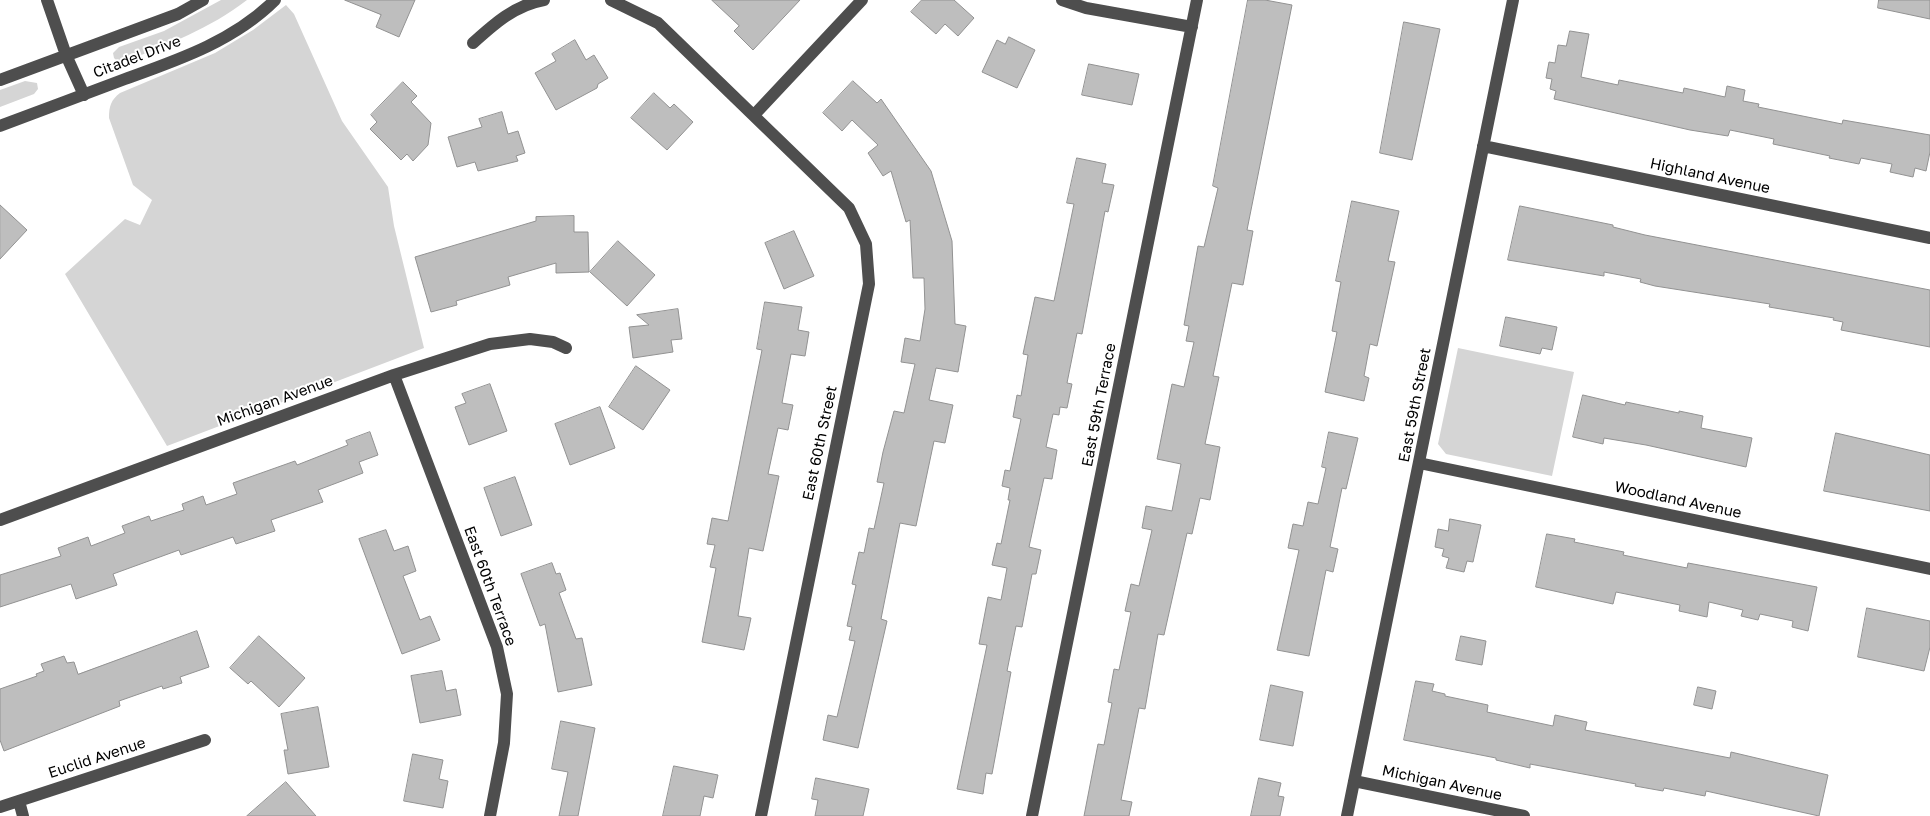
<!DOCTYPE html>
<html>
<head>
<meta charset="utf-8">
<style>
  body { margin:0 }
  canvas { display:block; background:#fff }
</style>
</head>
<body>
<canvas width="1930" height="816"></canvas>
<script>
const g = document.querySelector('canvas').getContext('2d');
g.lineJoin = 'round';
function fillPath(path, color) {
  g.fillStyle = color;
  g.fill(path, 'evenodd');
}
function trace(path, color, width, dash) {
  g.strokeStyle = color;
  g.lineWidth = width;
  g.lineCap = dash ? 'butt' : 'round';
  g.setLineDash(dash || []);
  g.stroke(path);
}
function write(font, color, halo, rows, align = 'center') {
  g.font = font + ' "Golos Text",sans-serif';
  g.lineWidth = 4;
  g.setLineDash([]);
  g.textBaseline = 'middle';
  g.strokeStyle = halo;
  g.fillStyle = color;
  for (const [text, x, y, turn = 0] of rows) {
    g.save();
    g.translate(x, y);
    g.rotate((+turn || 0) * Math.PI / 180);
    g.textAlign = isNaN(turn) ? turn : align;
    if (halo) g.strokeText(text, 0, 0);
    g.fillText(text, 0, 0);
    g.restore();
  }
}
fillPath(new Path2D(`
  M221,0h26c-38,29 -78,44 -121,61l-8,1 -4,-4 -1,-5 6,-6 45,-16z
  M286,5l8,9 48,107 46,66 6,39 30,122 -257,98 -102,-172 60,-55 15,6 12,-25 -19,-15 -24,-67c0,-12 2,-18 11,-25l95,-40 38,-23z
  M25,81l12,2 1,6 -4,5 -34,13v-17z
  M1458,348l116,24 -22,104 -106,-22 -8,-10z`), '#d5d5d5');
const building = new Path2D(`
  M345,0h70l-16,37 -23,-10 5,-12z
  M712,0h88l-47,50 -19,-19 5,-5z
  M922,0h32l20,18 -16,18 -13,-12 -9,10 -25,-22z
  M1248,0h17l27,5 -45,225 6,1 -10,54 -11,-2 -19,93 6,1 -14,67 15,3 -10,53 -10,-2 -8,36 -5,-1 -23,102 -6,-1 -13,75 -6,-1 -18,92 11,2 -3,14h-45l14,-72 6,1 8,-42 -4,-1 6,-33 5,1 12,-58 -6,-1 6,-27 8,2 13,-56 -10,-2 4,-22 26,5 9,-47 -24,-5 15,-75 12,3 10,-45 -8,-1 3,-15 -5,-1 14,-79 6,1 14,-59 -5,-2z
  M1879,0h51v19l-52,-11z
  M1404,22l36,7 -28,131 -32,-7z
  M1570,31l19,3 -8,43 37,8 1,-5 64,13 1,-5 41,9 2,-11 18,4 -2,11 16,3 -1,3 84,17 1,-4 87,15v17l-4,19 -11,-3 -2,9 -23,-5 2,-8 -31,-6 -2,6 -30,-6 1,-2 -57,-12 1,-5 -44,-9 -2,6 -38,-6 -136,-31 2,-8 -6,-2 2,-10 -6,-1 3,-16 6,1 3,-18 8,1z
  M1009,37l26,13 -18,38 -35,-16 15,-32 8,4z
  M575,40l11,20 8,-5 14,23 -10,6 -1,4 -41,22 -21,-37 21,-12 -4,-7z
  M1089,64l50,10 -7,31 -50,-10z
  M853,81l24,22 4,-4 50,72 21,70 3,83 11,2 -8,46 -22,-4 -7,32 24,5 -8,38 -11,-2 -18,85 -16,-3 -19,96 6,2 -29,127 -35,-8 5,-25 9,2 18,-76 -6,-1 3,-13 -5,-1 9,-41 -4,-1 7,-32 5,1 5,-25 5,1 10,-46 -7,-1 6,-30 11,-41 10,2 11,-49 -14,-2 4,-24 15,3 5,-32 -1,-31h-11l-3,-58 -4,2 -15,-51 -8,5 -15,-23 10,-8 -26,-25 -10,11 -19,-18z
  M403,82l14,14 -6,6 20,21 -3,22 -15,16 -6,-7 -6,6 -31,-31 7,-7 -6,-7z
  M654,93l16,15 4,-4 19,18 -26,28 -36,-32z
  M502,112l6,22 10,-3 7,22 -9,3 2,5 -40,10 -3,-9 -18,5 -9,-30 34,-10 -3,-8z
  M1077,158l29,6 -4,19 12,2 -6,27 -3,-1 -23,123 -5,-1 -10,50 5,1 -5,24 -7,-1 -1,8 -6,-1 -7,33 11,3 -5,29 -8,-1 -15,69 12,3 -5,24h-4l-10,53 -6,-1 -9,45 4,1 -19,102 -6,-1 -3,21 -26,-5 30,-144 -8,-1 9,-47 13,3 6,-32 -15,-3 5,-22 4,1 9,-44h-2l2,-12 -8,-2 3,-16 5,1 11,-52 -8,-2 4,-22 4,1 7,-41 -5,-1 12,-57 19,4 20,-97 -7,-1z
  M1352,201l47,10 -11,50 7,1 -18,84 -7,-2 -6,32 5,2 -5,23 -39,-9 12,-60 -5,-1 9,-49 -5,-1z
  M0,205l27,25 -27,29z
  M1520,206l93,19v2l32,8 285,55v57l-89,-17 2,-8 -10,-2 1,-2 -65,-11 1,-3 -115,-18 -15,-4 1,-3 -37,-7v4l-96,-16z
  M574,216v16h14l1,40 -33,1v-10l-48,14 2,8 -54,16 1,4 -26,7 -16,-55 121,-36v-4z
  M794,231l20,45 -30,13 -19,-46z
  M618,241l37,34 -28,31 -37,-34z
  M765,302l37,5 -4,23 11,2 -4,24 -14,-2 -9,49 11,2 -5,25 -10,-2 -10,46 11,2 -16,75 -14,-3 -11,68 13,2 -7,32 -42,-8 14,-74 -6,-1 5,-22 -8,-1 5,-26 16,3 34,-171 -5,-1z
  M678,309l4,30 -11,1 2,12 -40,6 -4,-31 20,-2 -12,-10z
  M1506,317l51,10 -5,23 -10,-2 -2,6 -40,-8z
  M636,366l34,24 -27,40 -34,-23z
  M490,384l17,47 -38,14 -14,-38 11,-4 -4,-9z
  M1583,395l42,10 1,-3 53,11v-2l24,5 -2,12 51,10 -6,29 -100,-22 -42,-7 -1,6 -30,-7z
  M600,407l15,41 -45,17 -15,-41z
  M370,432l8,23 -19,7 4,11 -45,17 5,12 -52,18 4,11 -39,13 -3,-7 -52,18 -2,-5 -66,24 4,11 -41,14 -5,-15 -71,23v-32l61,-19 -3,-8 30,-11 3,9 34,-13 -3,-7 27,-10 2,5 33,-11 -2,-6 21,-8 3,9 31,-11 -4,-11 62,-22 2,4 51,-20 -2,-4z
  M1329,432l29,6 -12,51 -4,-1 -12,59 8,2 -5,23 -7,-2 -17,86 -32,-6 22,-100 -11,-2 5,-24 10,2 5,-24 10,2 8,-36 -4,-1z
  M1836,433l94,22v56l-106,-20z
  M515,477l17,48 -31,11 -17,-48z
  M1450,519l31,6 -8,37 -6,-1 -3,11 -18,-4 3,-10 -7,-2 2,-7 -9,-2 3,-18 10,2z
  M386,530l8,21 14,-5 8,25 -13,5 17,44 10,-4 10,24 -38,14 -43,-115z
  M1547,534l28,5 -1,3 50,10 -1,3 64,13 1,-5 129,24 -9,44 -16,-4 1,-6 -33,-7 -2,6 -17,-4 2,-6 -34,-8 -2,15 -28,-6 1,-6 -64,-13 -3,12 -77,-17z
  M552,563l4,11 4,-1 6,17 -7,3 17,46 6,-1 10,47 -34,7 -13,-68 -5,2 -19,-52z
  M1867,608l63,13v26l-6,24 -66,-14z
  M197,631l12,36 -29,10 2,6 -19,6 -1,-3 -43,15 1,5 -116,45 -4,-11v-51l37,-13 -1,-2 8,-3 -3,-7 23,-8 3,7 7,-1 4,12z
  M259,636l46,42 -26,29 -28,-26 -3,3 -18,-16z
  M1461,636l25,5 -4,24 -26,-5z
  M442,671l4,20 10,-2 5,26 -41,8 -9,-47z
  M1416,681l18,3 -2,7 13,3v2l43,9 -1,7 66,14 2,-11 32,7 -2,8 145,28 1,-6 97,23 -9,41 -113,-25 -1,5 -41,-8 -1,3 -28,-5 1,-2 -106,-20v4l-34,-8v-2l-92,-18z
  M1271,685l32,7 -10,54 -33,-6z
  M1698,687l18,4 -4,18 -18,-4z
  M318,707l11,60 -41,7 -4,-24h4l-7,-36z
  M561,721l34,7 -17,88h-19l9,-44 -16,-3z
  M413,754l30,6 -4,19 9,2 -5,27 -39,-7z
  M674,766l44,9 -5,23 -9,-2 -4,20h-37z
  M816,778l53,11 -6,27h-48l3,-16 -6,-1z
  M1259,778l22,5 -3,13 6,1 -4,19h-29z
  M286,782l30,34h-69z`);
fillPath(building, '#bebebe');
trace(building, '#929292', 1);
trace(new Path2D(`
  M47,0l19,55 18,40
  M611,0l47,23 191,185 17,36 3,40 -108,532
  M1062,0l24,8 106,19
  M473,43c21,-19 42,-38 71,-43
  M0,80l178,-66 25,-14
  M755,114l107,-114
  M0,126c42,-16 83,-31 125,-47 53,-19 109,-38 150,-79
  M1483,146l447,92
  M394,375l103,272 10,47 -3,49 -14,73
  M1419,463l511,106
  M0,520l394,-145 96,-31 40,-5 23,3 13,6
  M1354,781l170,35
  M19,801l4,15
  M0,807l205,-67
  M1032,816l165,-816
  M1347,816l166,-816`), '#4e4e4e', 12);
write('15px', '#000', '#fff', [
  ["Citadel Drive",137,57,-21],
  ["Highland Avenue",1710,176,12],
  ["Michigan Avenue",275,401,-20],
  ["East 59th Terrace",1099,405,-79],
  ["East 59th Street",1415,405,-79],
  ["East 60th Street",820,443,-78],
  ["Woodland Avenue",1678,500,12],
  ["East 60th Terrace",490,586,70],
  ["Euclid Avenue",97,758,-18],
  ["Michigan Avenue",1442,783,12]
]);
</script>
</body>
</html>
